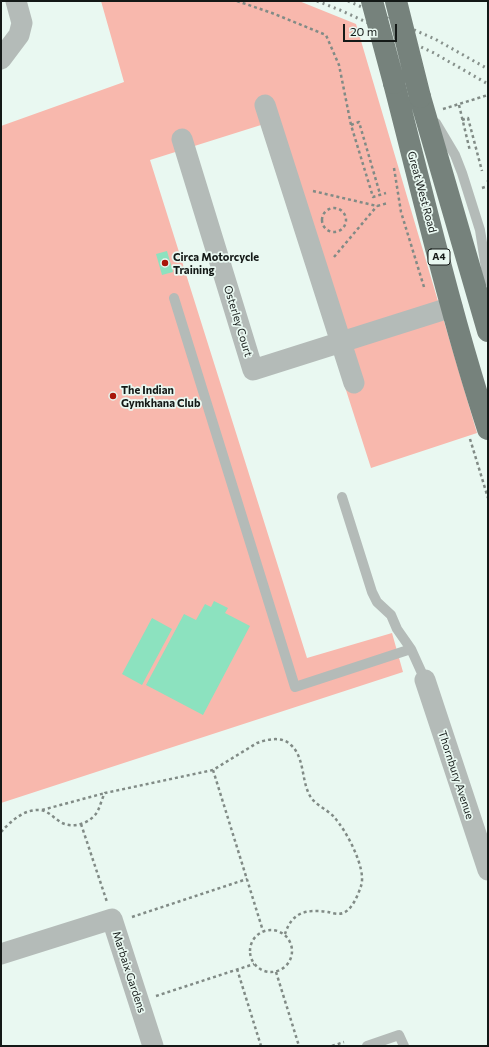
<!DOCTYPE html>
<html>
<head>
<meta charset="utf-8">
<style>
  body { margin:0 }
  #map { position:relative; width:489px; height:1047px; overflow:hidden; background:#e9f8f1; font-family:Commissioner,sans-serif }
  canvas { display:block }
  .frame { position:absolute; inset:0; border:2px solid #141917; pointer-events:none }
  .scale { position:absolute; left:343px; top:24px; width:54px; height:18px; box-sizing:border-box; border:2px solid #141917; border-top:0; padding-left:5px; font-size:12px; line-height:14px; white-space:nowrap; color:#141917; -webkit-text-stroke:3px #e9f8f1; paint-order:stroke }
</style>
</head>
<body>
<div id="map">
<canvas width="489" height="1047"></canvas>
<div class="frame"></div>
<div class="scale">20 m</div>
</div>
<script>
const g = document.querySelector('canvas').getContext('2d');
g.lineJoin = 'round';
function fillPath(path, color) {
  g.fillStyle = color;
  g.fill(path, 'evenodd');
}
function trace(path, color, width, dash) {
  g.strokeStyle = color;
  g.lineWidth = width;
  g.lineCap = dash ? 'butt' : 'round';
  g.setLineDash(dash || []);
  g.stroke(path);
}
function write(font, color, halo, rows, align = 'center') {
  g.font = font + ' Commissioner,sans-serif';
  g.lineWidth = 3.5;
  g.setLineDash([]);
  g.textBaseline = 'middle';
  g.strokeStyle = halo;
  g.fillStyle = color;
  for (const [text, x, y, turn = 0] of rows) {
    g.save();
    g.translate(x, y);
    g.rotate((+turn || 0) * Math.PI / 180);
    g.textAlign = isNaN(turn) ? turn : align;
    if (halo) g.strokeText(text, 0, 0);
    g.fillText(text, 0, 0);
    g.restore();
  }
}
fillPath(new Path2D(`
  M101,1h198l57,23 121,409 -106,35 -110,-343 -111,35 157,498 85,-25 11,39 -402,131v-677l123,-44z`), '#f8b8ad');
fillPath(new Path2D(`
  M167,251l6,21 -11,3 -6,-21z
  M214,601l14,7 -3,5 25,13 -47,89 -57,-30 38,-71 12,6 9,-16 6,3z
  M152,618l20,11 -30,56 -20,-11z`), '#8ce2bf');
trace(new Path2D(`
  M237,1l35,12 54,22 13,30 12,60 22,72 13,-4
  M459,105l11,46
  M443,109l45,-14
  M462,120l6,-2 14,53
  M351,125l8,-3 21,72
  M394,168l7,44 23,75
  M488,180v2
  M482,188l6,-2
  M313,191l64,15 11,-3
  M322 220a12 12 0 1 1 24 0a12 12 0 1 1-24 0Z
  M334,257l43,-51
  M470,439l18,59
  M213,770l50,161
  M42,810l63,-17
  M81,824l26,78
  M1,832c10,-11 23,-23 39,-22 8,1 13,7 19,11 11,8 27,4 36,-6 5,-6 6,-15 10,-22l108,-23 44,-27c11,-4 25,-7 34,2 14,13 10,35 19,51 5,9 17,13 24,21 12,13 33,52 27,69 -3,9 -9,24 -18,27 -5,2 -11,0 -15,-1 -22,-3 -36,0 -43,22
  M132,917l115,-38
  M250 951a21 21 0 1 1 42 0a21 21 0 1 1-42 0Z
  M237,969l24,77
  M276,972l23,74
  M156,996l98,-32
  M332,1046l12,-4`), '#818b86', 2.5, [3, 3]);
trace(new Path2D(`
  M436,123l19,32 7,18 18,57 8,51
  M174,298l121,389 116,-38
  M342,497l30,95 5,10 14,13 6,14 14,20 14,31
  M367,1046l32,-11 5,11`), '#b4bbb8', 10);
trace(new Path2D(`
  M1,59l18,-24 3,-12 -6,-22
  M265,105l89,278
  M182,139l71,231 199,-63
  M425,680l63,190
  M1,954l111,-35 41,127`), '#b4bbb8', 21);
trace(new Path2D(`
  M394,83c30,116 57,233 94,346
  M420,97l68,234`), '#76827c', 22);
trace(new Path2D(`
  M317,1l23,9 94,43 54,31
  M348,1l87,38 53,30`), '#87918c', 3, [2, 4]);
trace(new Path2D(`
  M372,1l22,82
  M396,1l24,96`), '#76827c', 22);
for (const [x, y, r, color] of [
  [165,263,4,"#a8160a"],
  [113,396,4,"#a8160a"]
]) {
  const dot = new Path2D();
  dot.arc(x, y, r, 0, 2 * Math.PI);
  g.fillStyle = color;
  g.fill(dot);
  trace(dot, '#e9f8f1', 1.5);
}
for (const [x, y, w] of [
  [439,257,22]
]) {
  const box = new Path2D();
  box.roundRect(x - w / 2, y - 8, w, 16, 3);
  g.fillStyle = '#e9f8f1';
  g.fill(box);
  trace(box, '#141917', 1);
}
write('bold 10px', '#141917', null, [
  ["A4",439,257]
]);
write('11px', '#141917', '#e9f8f1', [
  ["Great West Road",422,192,75],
  ["Osterley Court",238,321,73],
  ["Thornbury Avenue",456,775,72],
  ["Marbaix Gardens",129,972,72]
]);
write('bold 11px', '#141917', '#e9f8f1', [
  ["Circa Motorcycle",173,257],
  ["Training",173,270],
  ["The Indian",121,390],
  ["Gymkhana Club",121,403]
], 'left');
</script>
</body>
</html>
